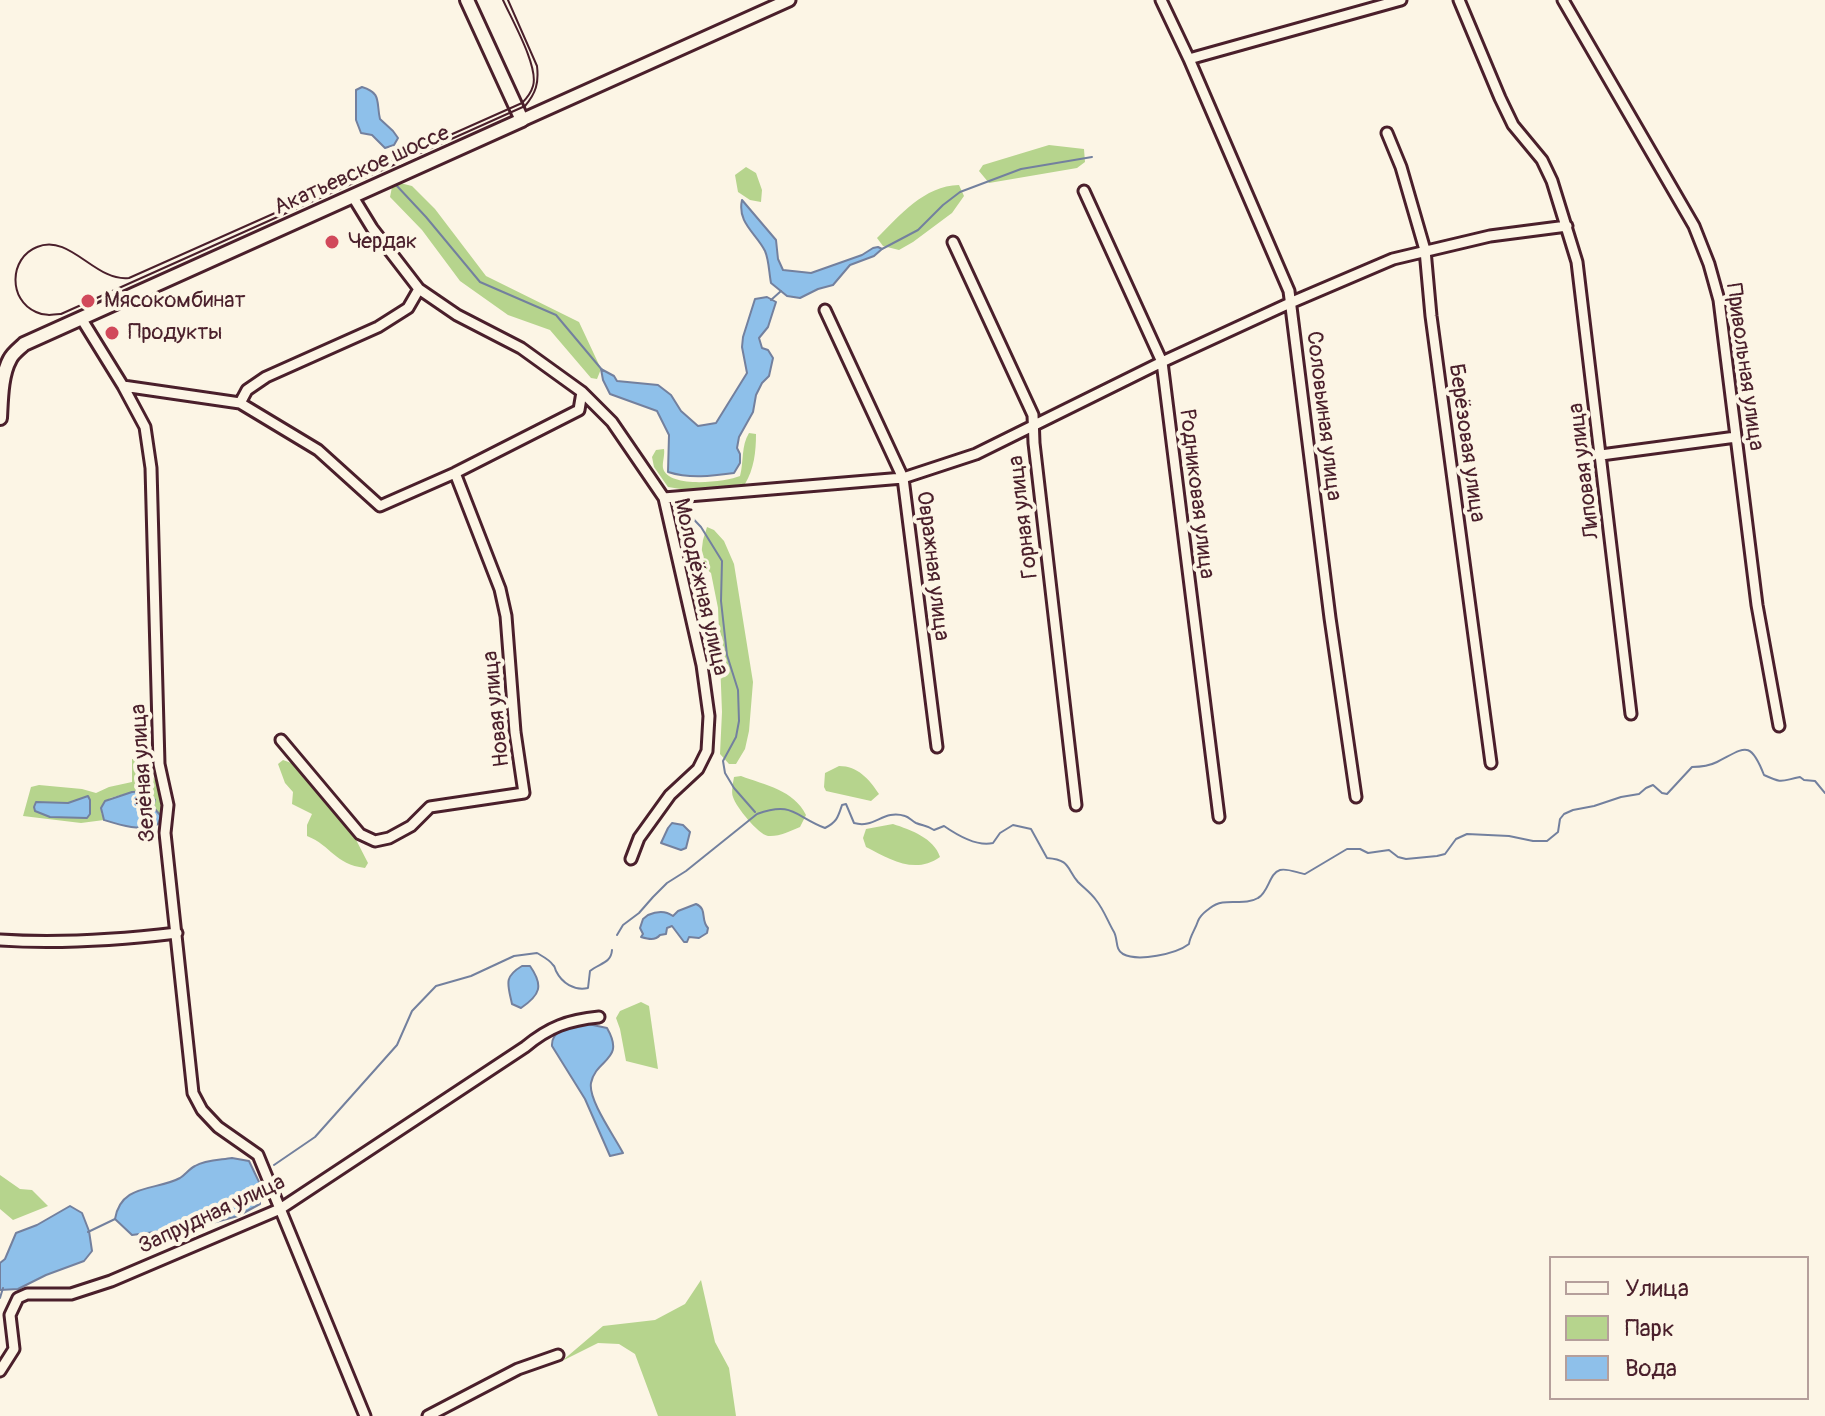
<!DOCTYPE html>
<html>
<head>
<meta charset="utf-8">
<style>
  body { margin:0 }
  #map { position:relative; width:1825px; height:1416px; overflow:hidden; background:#fcf5e5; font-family:Pangolin,sans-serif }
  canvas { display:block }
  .legend { position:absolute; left:1549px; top:1256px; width:260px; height:144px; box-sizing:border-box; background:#fcf5e5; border:2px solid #b59f9b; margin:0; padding:10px 14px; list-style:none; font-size:24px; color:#4a1f2b }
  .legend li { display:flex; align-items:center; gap:16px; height:40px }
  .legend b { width:40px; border:2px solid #b59f9b }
</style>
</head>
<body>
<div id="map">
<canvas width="1825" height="1416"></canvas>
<ul class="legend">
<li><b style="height:10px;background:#fcf5e5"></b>Улица</li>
<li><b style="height:22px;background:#b6d48d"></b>Парк</li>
<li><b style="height:22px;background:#8ec0ea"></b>Вода</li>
</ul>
</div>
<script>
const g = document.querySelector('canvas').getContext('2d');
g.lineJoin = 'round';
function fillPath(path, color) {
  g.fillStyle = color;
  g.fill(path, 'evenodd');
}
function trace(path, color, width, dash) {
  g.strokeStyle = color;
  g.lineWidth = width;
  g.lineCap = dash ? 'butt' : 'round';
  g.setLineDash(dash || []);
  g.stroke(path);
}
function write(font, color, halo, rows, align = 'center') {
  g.font = font + ' Pangolin,sans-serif';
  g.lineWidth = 8;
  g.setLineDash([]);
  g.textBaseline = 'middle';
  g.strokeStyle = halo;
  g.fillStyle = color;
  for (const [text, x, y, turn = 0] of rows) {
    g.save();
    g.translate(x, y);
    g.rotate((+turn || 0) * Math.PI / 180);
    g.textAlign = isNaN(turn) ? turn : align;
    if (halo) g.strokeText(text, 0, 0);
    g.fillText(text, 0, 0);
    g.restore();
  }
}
fillPath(new Path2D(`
  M1049,145l35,4 1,13 -8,6 -88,15 -10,-12 4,-6z
  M746,167l10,6 6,17 -1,12 -11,-2 -12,-8 -3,-17z
  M400,183l12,3 23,23 51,67 93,46 22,47 -4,10 -6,-1 -41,-48 -42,-15 -48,-34 -38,-51 -32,-33 2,-10z
  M959,185l5,11 -12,17 -39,29 -14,8 -16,-4 -6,-8c23,-23 47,-52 82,-53z
  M749,433l7,1c0,18 -2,35 -11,50l-58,6 -19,-3 -14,-20 -2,-10 4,-7 8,-1c1,6 -2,14 -1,19 5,21 63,14 77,8 4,-15 1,-30 9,-43z
  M707,527l7,3 10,11 10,23 19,118 -4,49 -4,18 -9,15h-7l-9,-10 2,-42 -4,-104 -7,-35 -7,-6 -3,-11 2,-16z
  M132,759l9,1v20l12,-3 8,11 4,22 -4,6 -8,-9 -21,-15 -22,6 -9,14 3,8 -23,3 -58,-7 8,-29 8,-2 43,4 14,4 13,-6 23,-5z
  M283,760l11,4 34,42 22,22 18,35 -3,5c-31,-4 -33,-22 -58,-32v-11l5,-11 -20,-10 1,-12 -8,-9 -7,-19z
  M839,766c19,0 30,13 40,28l-8,7 -45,-10 -2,-4 1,-14z
  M741,776c24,9 53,14 65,39l-6,12c-10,4 -21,10 -32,9 -10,-2 -32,-29 -35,-39 -2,-5 0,-14 1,-20z
  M893,824c18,6 41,14 47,33 -25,18 -51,2 -74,-10l-3,-9 3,-9z
  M641,1002l8,4 9,63 -32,-8 -6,-32 -4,-11 4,-7z
  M0,1175l20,14 12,1 16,16 -35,14 -13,-11z
  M701,1280l14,62 14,26 7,48h-78l-23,-62 -16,-10 -21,-1 -36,18 41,-35 52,-6 30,-16z`), '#b6d48d');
const water = new Path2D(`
  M362,87c20,6 14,15 18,32l13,12 5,7 -4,7 -9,3 -13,-13 -11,-2 -5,-13v-30z
  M742,200l34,40 2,19 5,11 28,3 51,-18 11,-7 5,-1 4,2 -8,7 -24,9 -17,20 -15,4 -18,9 -13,-2 -16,-13c-2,-10 -2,-23 -6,-32 -9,-18 -28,-28 -23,-51z
  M767,297l9,5 -8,25 -9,11 3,10 6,2 5,8 -4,18 -7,7 -6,12 -3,17 -14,25 -2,11 3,6v9l-6,10c-22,3 -44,6 -66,-1l1,-37 -12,-24 -47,-17 -7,-14 -2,-11 13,7 3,5 41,4 13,10 10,16 17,15 18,-3 31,-50 -5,-26 1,-10 12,-38z
  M149,791l6,9 -2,7 8,9 -3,8c-16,8 -38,1 -54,-4l-3,-12 4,-7 27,-9z
  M88,796l2,4v14l-3,4 -37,-1 -15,-6 -1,-4 2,-5 32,1z
  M672,823l11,2 7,7 -4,16 -5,2 -20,-7 7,-15z
  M696,904c12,5 4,16 12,24l-1,5 -8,5 -10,-1 -2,5h-3l-12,-16 -5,2 -1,6 -6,1c-5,6 -12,4 -19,2l2,-3 -3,-6 3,-9 5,-4c9,-4 17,-5 25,1l5,-5z
  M522,966h8c14,20 10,29 -9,42l-9,-4c-4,-19 -9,-27 10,-38z
  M588,1024l19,4c19,33 -11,30 -16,55 -3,17 24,54 32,70l-13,3 -25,-57 -33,-53c-1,-19 22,-19 36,-22z
  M232,1158l17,3 11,23v20l-22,12 -37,10 -69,9 -17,-16c6,-36 41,-28 65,-41 5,-3 9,-9 15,-12 10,-6 25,-6 37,-8z
  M70,1206l12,7 7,18 3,20 -8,10 -38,14 -28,14 -18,1v-27l5,-4 11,-26 21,-8z`);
fillPath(water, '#8ec0ea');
trace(water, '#73809e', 2);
trace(new Path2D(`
  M397,186l29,31 54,65 76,33 47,56
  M882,249l36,-19 25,-25 17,-13 61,-23 71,-12
  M771,300l10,-9
  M682,507l19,20 21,34 -1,40 6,54 11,35 1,31 -3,16 -13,24 2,12 9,15 21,24
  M617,935l6,-10 16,-12 14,-16 14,-14 19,-12 71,-57c36,-13 37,2 68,14 12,-6 13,-11 17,-23l4,-1 8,19c21,6 29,-14 51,-7 4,1 7,5 11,7 7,3 11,2 18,7l10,-4c13,9 33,21 49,17l7,-10 13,-8 18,4 16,29c24,2 19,10 31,24 6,6 13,11 18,18 8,10 12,22 18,32 4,7 1,18 9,22 15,8 53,0 66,-10 1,-8 6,-14 9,-23 3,-7 6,-8 12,-13 15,-12 33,-1 48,-10 11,-6 11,-25 22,-28 7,-2 18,3 25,4l42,-25h13l8,4 21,-3 9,7 8,2 31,-3 8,-2 11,-15 11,-5 42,2 24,5h14l11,-9 2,-13 4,-5 9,-4 21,-4 27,-9 18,-3 7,-6 7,-3 9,8 5,1 25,-27c8,0 17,-1 25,-5 28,-14 33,-23 47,13 20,9 16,6 36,2l4,3 11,1 10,12
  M274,1165l41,-28 82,-92 15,-34 24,-25 35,-10 43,-20 23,-3c5,3 13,7 16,12 2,1 2,4 3,6 6,12 18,20 32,17l2,-17c9,-8 21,-7 22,-21
  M88,1232l27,-13
  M0,1298l3,-10`), '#73809e', 2);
const minor = new Path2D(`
  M1161,0l28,59 100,232 41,327 26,179
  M1459,0l41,98 13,27 29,35 10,21 25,81 54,452
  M1563,0l131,226 15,38 10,36 38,305 22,121
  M1189,59l212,-59
  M1387,133l14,34 24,83 6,66 60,447
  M1084,191l78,171 57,455
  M353,197l19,31 47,61 38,26 64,33 61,44 30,30 52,76 38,167 7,51 -2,35 -9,18 -28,26 -31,43 -8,21
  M953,242l80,173 1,28 42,362
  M825,310l78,168 34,269
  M81,318l42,68 22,41 6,41 8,296 9,41 -3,28 28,260 9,17 16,17 40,28 107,261
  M123,386l117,17 78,47 62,56 75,-33 124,-63 3,-18
  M240,403l7,-13 19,-13 112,-50 30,-19 11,-19
  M1601,455l135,-18
  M664,498l239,-20 73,-24 186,-92 128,-59 103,-44 97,-23 77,-10
  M281,740l79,94 15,7 14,-3 22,-12 19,-19 94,-14 -9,-61 -9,-116 -6,-27 -45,-116
  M0,940c59,4 118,0 177,-7
  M0,1371l14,-22 -4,-34 8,-17 9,-4h44l40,-13 169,-72 245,-162c24,-20 43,-27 74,-30
  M428,1416l90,-47 40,-14`);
const tertiary = new Path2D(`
  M522,120l267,-120`);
const secondary = new Path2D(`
  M0,418c1,-18 1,-43 10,-59 3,-6 9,-10 14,-15l498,-224 -55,-120`);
trace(minor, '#4a1f2b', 15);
trace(tertiary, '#4a1f2b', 17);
trace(secondary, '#4a1f2b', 18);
trace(minor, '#fcf5e5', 9);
trace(tertiary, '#fcf5e5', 11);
trace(secondary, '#fcf5e5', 12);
trace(new Path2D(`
  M503,0c9,20 36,67 30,86 -2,7 -6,12 -11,17l-393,175c-34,4 -59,-45 -92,-31 -28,11 -29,53 -1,65 8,4 16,3 25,2l464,-208c11,-13 14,-23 12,-40l-29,-66`), '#4a1f2b', 2);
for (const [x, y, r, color] of [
  [332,242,8,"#d1495b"],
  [88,301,8,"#d1495b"],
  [112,333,8,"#d1495b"]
]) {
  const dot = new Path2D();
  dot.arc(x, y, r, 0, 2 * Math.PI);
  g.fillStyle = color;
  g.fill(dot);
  trace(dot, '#fcf5e5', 3);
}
write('22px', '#4a1f2b', '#fcf5e5', [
  ["Акатьевское шоссе",362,171,-24],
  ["Привольная улица",1744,367,82],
  ["Соловьиная улица",1323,416,83],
  ["Берёзовая улица",1466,443,82],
  ["Липовая улица",1585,471,-97],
  ["Родниковая улица",1196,494,83],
  ["Горная улица",1024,517,-97],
  ["Овражная улица",932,566,83],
  ["Молодёжная улица",700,587,77],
  ["Новая улица",497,709,-96],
  ["Зелёная улица",144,773,-94],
  ["Запрудная улица",212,1215,-25]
]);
write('22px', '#4a1f2b', '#fcf5e5', [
  ["Чердак",348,242],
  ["Мясокомбинат",104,301],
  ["Продукты",128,333]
], 'left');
</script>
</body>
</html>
